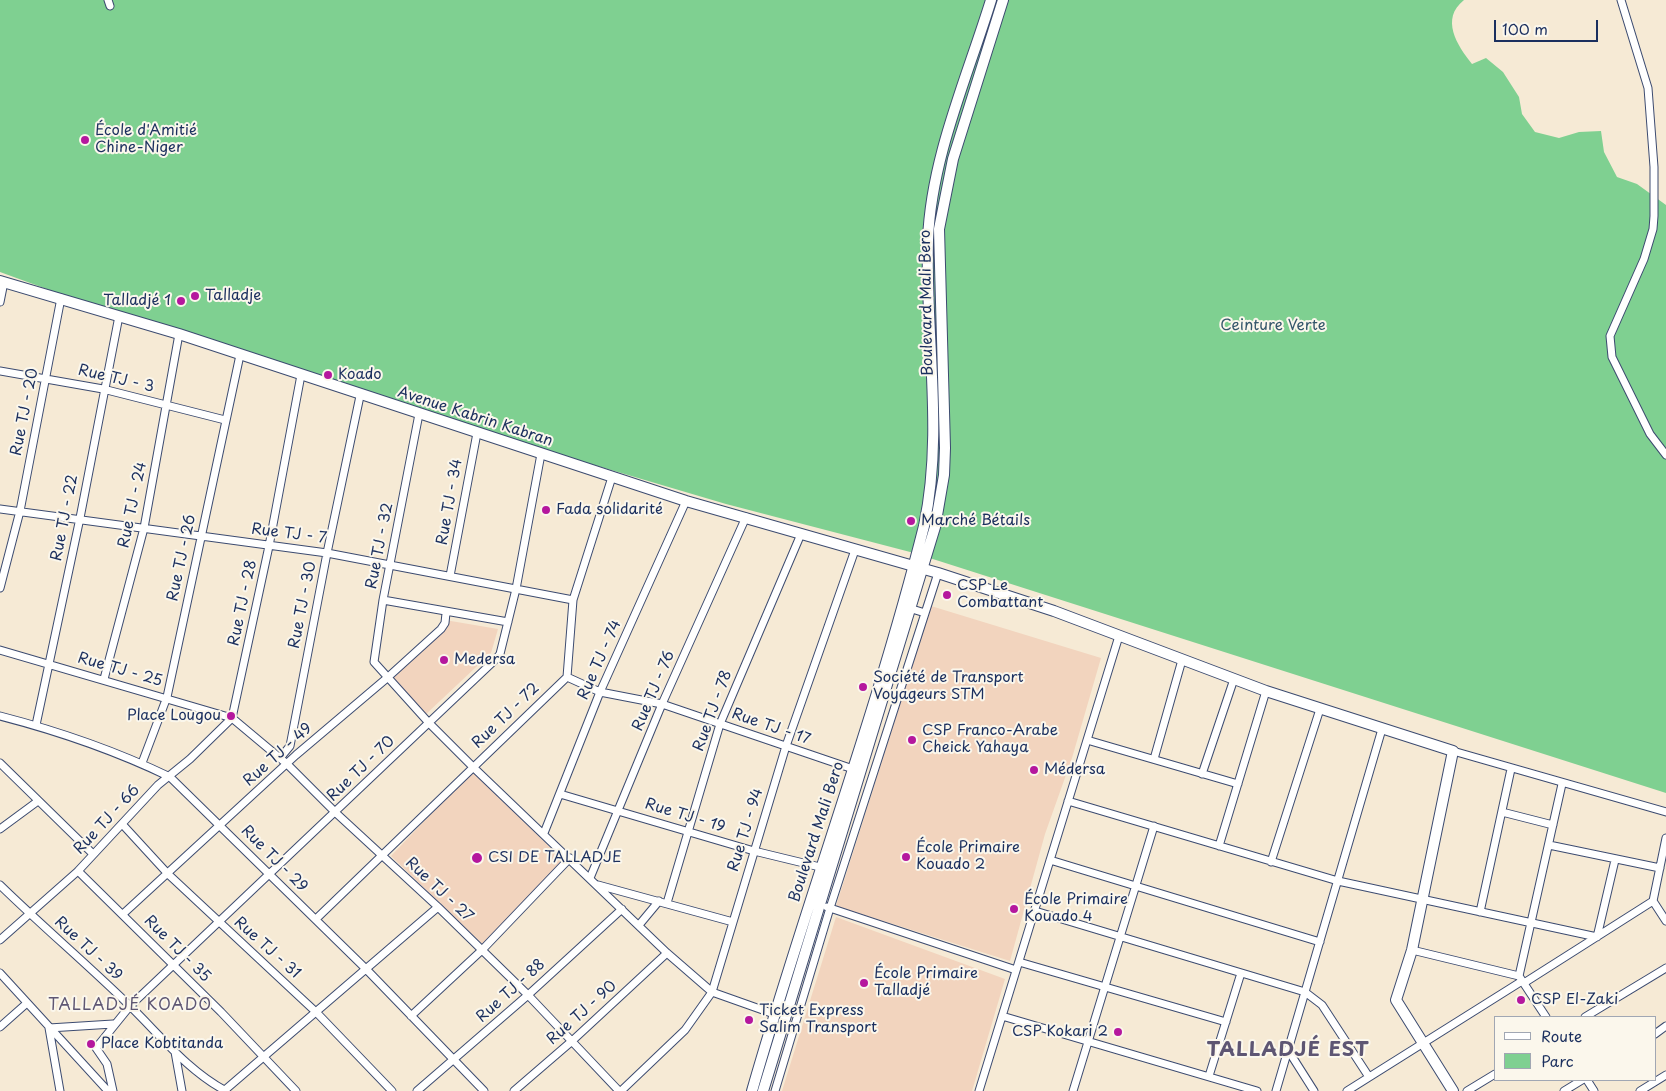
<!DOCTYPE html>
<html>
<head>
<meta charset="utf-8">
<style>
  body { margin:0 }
  #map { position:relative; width:1666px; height:1091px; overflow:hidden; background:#f6ead5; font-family:"Playpen Sans",sans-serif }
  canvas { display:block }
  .legend { position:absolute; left:1494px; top:1016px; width:162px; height:65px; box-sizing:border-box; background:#fbf7ec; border:1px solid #a1a7b3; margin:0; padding:6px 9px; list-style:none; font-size:15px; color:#1b2f5e }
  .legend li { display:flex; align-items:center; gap:10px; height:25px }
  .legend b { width:25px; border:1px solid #a1a7b3 }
  .scale { position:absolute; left:1494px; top:20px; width:104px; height:22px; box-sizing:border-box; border:2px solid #1b2f5e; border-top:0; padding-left:6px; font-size:15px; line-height:18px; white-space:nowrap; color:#1b2f5e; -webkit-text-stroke:4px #fbf7ec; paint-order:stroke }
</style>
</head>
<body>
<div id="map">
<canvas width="1666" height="1091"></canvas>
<ul class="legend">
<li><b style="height:6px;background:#fff"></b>Route</li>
<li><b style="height:14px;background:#7fd091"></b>Parc</li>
</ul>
<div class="scale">100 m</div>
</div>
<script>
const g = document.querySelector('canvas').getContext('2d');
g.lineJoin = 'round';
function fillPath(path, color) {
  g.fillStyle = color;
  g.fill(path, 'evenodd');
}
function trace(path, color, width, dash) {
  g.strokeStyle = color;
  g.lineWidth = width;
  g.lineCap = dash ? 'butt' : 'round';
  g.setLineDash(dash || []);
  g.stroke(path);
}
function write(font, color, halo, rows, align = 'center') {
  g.font = font + ' "Playpen Sans",sans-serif';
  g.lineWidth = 4;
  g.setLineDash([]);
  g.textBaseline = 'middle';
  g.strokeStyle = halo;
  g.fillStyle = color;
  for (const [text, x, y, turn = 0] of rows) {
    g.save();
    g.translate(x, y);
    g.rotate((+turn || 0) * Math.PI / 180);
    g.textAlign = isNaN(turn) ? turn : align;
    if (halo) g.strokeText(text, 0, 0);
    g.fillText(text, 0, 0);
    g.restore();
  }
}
fillPath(new Path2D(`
  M931,606l170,52 -29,100 -27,76 -35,127 -174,-55z
  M445,620l53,9 -7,24 -67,63 -38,-40z
  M472,771l91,89 -81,84 -91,-88z
  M836,917l169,62 -33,112h-190z`), '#f2d4be');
fillPath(new Path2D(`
  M0,0h1464c-24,19 -7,45 8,64l14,-6 17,14 16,25 3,17 13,18 24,6 20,-6 22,-1 3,21 13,25 20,7 29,21v588l-752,-240 -188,-49 -142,-42 -396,-130 -133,-40 -55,-20z`), '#7fd091');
const street = new Path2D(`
  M108,0l2,6
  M1621,0l27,88 6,79v49l-1,13 -9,30 -34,77 2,21 38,77 16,21
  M0,302l4,-20
  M0,371l103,18 122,31
  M419,414l-36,186 -9,62 55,61 44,44 194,186 45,39 62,22
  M0,509l327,44 246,47
  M450,576l27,-143
  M0,588l20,-77 41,-213
  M383,600l125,22
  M912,609l13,4
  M0,650l232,68 55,46 49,49 102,94 90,88 91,96
  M567,677l33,15 62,12 191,65
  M104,679l40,-151 35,-194
  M0,716c58,15 116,35 170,61l196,192 118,122
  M232,718l37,-172 32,-171
  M36,725l44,-207 39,-202
  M1087,740l151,44
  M1453,751l213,61
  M280,758l10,-12 37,-193 33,-157
  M1154,759l28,-99
  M0,763l93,91
  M142,763l25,-66 73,-342
  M1202,774l32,-95
  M560,794l194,57 70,17
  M1068,801l270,80 259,56
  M1502,812l51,13
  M123,825l45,49 149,139 75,78
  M0,829l38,-28
  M544,833l56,-141 86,-191
  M1666,838l-13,63 13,20
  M1549,845l111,23
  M1219,846l47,-155
  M1050,860l270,82
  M1271,862l49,-153
  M78,871l143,141 75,79
  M590,878l72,-174 84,-187
  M0,885c42,41 87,79 129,120 31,30 58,65 97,86
  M598,885l135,37
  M667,903l53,-179 81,-190
  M827,907l189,63
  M1035,911l270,81 17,13 47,72
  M1480,912l31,-143
  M123,914l173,-159 91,-77 54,-49 4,-6 1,-10
  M316,919l251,-242 6,-77 39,-123
  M639,925l20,-24
  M1597,937l18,-77
  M0,940l78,-69 80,-86 32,-26 42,-41
  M1412,950l107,26 27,41
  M1019,962l207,60
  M0,973l108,118
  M1519,976l43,-192
  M1524,983l129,-82
  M411,1016l71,-66 88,-92
  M1002,1016l255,75
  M1585,1017l81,-49
  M0,1027l27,-24
  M1655,1034l11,-8
  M1288,1050l26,41
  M175,1052l7,39
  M1209,1076l32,-103
  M1587,1080l7,11
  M225,1090l213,-183
  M60,1091l-11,-63 64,-4
  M113,1091l-6,-27 -11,-16 34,-42 366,-347 4,-5 16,-65 25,-135
  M417,1091l111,-96 94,-86
  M514,1091l58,-50 95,-88
  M621,1091l64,-61 27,-38 74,-246 69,-196
  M775,1091l55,-183 108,-335
  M979,1091l140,-455
  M1073,1091l81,-265
  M1276,1091l106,-362
  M1347,1091l175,-110
  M1467,1091l28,-17
  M1564,1091l18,-11
  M1640,1091l26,-16`);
const secondary = new Path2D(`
  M0,281l179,53 507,167 252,72 116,38 212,80 187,60 -41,199 -16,50 57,91`);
const primary = new Path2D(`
  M752,1091c54,-189 124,-374 172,-565 20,-94 1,-190 4,-286 3,-82 39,-162 63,-240
  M763,1091l172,-564 9,-52 1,-27 -6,-219 14,-70 50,-159`);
trace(street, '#3c4b70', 9);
trace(secondary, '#3c4b70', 12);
trace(primary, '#3c4b70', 12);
trace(street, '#fff', 7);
trace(secondary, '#fff', 10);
trace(primary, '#fff', 10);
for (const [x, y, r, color] of [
  [85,140,5,"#b5179e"],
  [195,296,5,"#b5179e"],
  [181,301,5,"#b5179e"],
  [328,375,5,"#b5179e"],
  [546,510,5,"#b5179e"],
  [911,521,5,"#b5179e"],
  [947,595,5,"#b5179e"],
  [444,660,5,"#b5179e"],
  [863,687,5,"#b5179e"],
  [231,716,5,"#b5179e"],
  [912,740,5,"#b5179e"],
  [1034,770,5,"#b5179e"],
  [906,857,5,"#b5179e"],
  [477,858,6,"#b5179e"],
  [1014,909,5,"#b5179e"],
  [864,983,5,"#b5179e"],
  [1521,1000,5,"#b5179e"],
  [749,1020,5,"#b5179e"],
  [1118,1032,5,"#b5179e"],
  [91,1044,5,"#b5179e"]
]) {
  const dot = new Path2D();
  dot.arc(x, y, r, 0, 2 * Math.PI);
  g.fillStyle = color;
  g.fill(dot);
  trace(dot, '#fbf7ec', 2);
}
write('15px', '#1b2f5e', '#fbf7ec', [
  ["École d'Amitié",95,131],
  ["Chine-Niger",95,148],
  ["Talladje",205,296],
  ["Talladjé 1",171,301,"right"],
  ["Koado",338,375],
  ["Fada solidarité",556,510],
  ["Marché Bétails",921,521],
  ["CSP Le",957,586],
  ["Combattant",957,603],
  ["Medersa",454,660],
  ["Société de Transport",873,678],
  ["Voyageurs STM",873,695],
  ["Place Lougou",221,716,"right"],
  ["CSP Franco-Arabe",922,731],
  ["Cheick Yahaya",922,748],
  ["Médersa",1044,770],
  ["École Primaire",916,848],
  ["Kouado 2",916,865],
  ["CSI DE TALLADJE",488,858],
  ["École Primaire",1024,900],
  ["Kouado 4",1024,917],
  ["École Primaire",874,974],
  ["Talladjé",874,991],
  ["CSP El-Zaki",1531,1000],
  ["Ticket Express",759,1011],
  ["Salim Transport",759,1028],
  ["CSP Kokari 2",1108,1032,"right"],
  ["Place Kobtitanda",101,1044]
], 'left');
write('15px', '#1b2f5e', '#fbf7ec', [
  ["Boulevard Mali Bero",927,303,-91],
  ["Rue TJ - 3",116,379,13],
  ["Rue TJ - 20",25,412,-79],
  ["Avenue Kabrin Kabran",475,417,18],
  ["Rue TJ - 34",450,502,-80],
  ["Rue TJ - 24",133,505,-78],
  ["Rue TJ - 22",65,518,-79],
  ["Rue TJ - 7",289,534,7],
  ["Rue TJ - 32",380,546,-79],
  ["Rue TJ - 26",182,558,-78],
  ["Rue TJ - 28",243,603,-78],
  ["Rue TJ - 30",303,605,-79],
  ["Rue TJ - 74",600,660,-66],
  ["Rue TJ - 25",120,670,16],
  ["Rue TJ - 76",654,691,-67],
  ["Rue TJ - 78",713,711,-70],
  ["Rue TJ - 72",506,716,-44],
  ["Rue TJ - 17",771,727,19],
  ["Rue TJ - 49",278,755,-42],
  ["Rue TJ - 70",361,769,-44],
  ["Rue TJ - 19",685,816,17],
  ["Rue TJ - 66",107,820,-47],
  ["Rue TJ - 94",746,830,-73],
  ["Boulevard Mali Bero",817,832,-72],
  ["Rue TJ - 29",274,859,45],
  ["Rue TJ - 27",439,890,43],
  ["Rue TJ - 31",267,948,42],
  ["Rue TJ - 39",88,949,43],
  ["Rue TJ - 35",177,949,45],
  ["Rue TJ - 88",511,991,-42],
  ["Rue TJ - 90",582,1013,-42]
]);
write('15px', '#34576b', '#fbf7ec', [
  ["Ceinture Verte",1273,326]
]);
g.letterSpacing = '1px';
write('16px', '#5e5673', '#fbf7ec', [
  ["TALLADJÉ KOADO",130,1006]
]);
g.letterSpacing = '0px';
g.letterSpacing = '1px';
write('bold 20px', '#5e5673', '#fbf7ec', [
  ["TALLADJÉ EST",1288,1050]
]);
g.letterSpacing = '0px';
</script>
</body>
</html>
